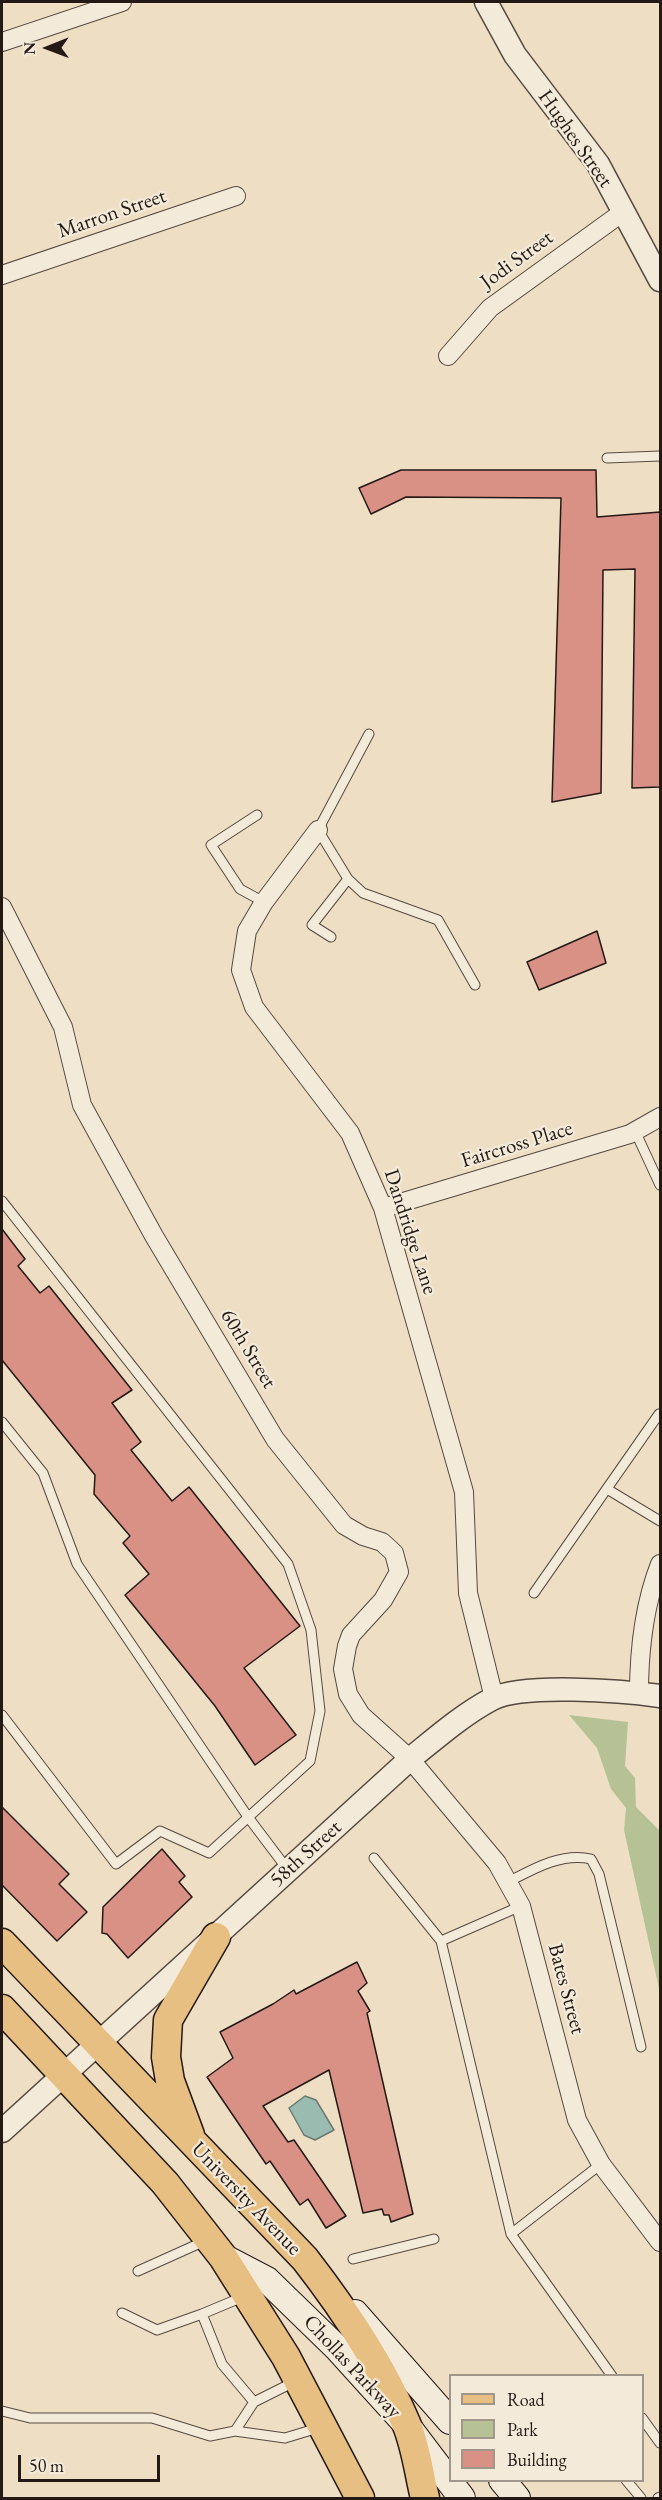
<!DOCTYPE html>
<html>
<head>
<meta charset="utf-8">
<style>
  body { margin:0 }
  #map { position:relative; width:662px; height:2500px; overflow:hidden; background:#eedec4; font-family:"EB Garamond",serif }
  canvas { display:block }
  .frame { position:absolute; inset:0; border:3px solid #241914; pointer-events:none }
  .legend { position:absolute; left:449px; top:2374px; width:195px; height:108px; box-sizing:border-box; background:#f4ead9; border:2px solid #a1968a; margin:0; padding:8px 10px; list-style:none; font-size:18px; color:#241914 }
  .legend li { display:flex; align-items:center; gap:12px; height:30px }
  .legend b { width:30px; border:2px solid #a1968a }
  .north { position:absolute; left:18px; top:18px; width:60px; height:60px; -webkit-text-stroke:4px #f4ead9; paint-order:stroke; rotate:269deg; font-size:16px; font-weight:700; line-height:24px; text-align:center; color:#241914 }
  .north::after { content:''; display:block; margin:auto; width:21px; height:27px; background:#241914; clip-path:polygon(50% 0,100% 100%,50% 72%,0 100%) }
  .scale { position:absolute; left:18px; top:2455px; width:142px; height:27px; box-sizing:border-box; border:3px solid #241914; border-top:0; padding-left:8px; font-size:18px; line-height:21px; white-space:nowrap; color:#241914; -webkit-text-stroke:4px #f4ead9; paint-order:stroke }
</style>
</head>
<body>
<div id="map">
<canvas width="662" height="2500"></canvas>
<div class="frame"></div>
<ul class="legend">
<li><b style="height:8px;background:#e7bf82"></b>Road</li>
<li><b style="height:16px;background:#b6c296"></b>Park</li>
<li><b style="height:16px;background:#d99185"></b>Building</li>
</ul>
<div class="north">N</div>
<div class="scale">50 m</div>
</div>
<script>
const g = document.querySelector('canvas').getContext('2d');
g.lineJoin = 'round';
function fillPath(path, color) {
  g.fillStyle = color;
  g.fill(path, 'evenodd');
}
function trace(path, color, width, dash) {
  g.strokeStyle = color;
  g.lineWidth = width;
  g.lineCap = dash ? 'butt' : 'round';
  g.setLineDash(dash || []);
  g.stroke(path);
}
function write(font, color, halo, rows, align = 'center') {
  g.font = font + ' "EB Garamond",serif';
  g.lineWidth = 4.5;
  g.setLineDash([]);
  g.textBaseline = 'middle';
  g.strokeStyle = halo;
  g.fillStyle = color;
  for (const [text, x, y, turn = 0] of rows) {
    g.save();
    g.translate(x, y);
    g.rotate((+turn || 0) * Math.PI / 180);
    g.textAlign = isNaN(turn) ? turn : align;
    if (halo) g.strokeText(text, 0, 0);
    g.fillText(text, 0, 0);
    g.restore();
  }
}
fillPath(new Path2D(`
  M569,1715l59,7 -3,44 10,12 1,29 24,24v162l-36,-163 2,-22 -15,-19 -14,-41z`), '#b6c296');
const water = new Path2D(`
  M305,2096l11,4 18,30 -19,10 -11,-5 -15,-27z`);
fillPath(water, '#9abcb0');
trace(water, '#6b7b72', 1.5);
const building = new Path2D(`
  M401,470h195l1,47 63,-5v275l-28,1 3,-219 -32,1 -2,223 -49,9 9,-304 -155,-1 -35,17 -12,-26z
  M597,931l9,32 -67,27 -12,-28z
  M2,1229l23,30 -7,7 22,27 9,-7 83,104 -20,13 29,39 -10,8 41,51 17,-14 111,139 -56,42 52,67 -41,30 -40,-59 -90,-111 24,-21 -26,-31 7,-7 -36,-42 1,-19 -93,-115z
  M2,1807l67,67 -10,10 28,28 -30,29 -55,-56z
  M162,1849l23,27 -6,6 13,15 -64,61 -21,-24 -5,-1 1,-26z
  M357,1962l10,21 -9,8 12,20 -3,2 46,201 -22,8 -2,-7h-5l-2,-6 -19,4 -34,-143 -66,36 25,36 6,-2 52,76 -20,12 -18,-29 -8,6 -30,-44 -4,3 -59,-87 26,-19 -13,-26 53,-28 21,-14 2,4z`);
fillPath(building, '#d99185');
trace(building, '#241914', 1.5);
const service = new Path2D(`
  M607,458l53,-2
  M257,815l-46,30 29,44 24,13
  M348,879l15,14 75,27 37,65
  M331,937l-19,-12 36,-46 -30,-49 51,-96
  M635,1131l25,54
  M2,1201l286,363 23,66 9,81 -10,50 -101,92 -49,-22 -44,33 -114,-149
  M2,1422l41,51 34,91 171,253 40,53
  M607,1489l53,32
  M534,1593l125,-179
  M374,1858l67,83
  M508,1882c25,-13 54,-30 83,-23l8,15 42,173
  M521,1906l-80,35 70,293 101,142
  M511,2234l90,-70
  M353,2259l81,-20
  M138,2271l69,-31
  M122,2313l35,17 45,-16 20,50 32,38
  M202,2314l43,-18
  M2,2411l28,7h122l58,18 25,-5 50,7 33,-10
  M642,2418l18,25
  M235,2431l19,-29 42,-21
  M626,2480l15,18
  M658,2498l2,-1`);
const minor = new Path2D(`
  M2,42l120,-40
  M2,275l234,-79
  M448,356l42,-48 133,-96
  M318,830l-54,72 -17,29 -6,39 13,37 96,126 33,75 81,284 4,101 26,105
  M2,907l61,120 19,78 72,131 121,203 69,86 19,11 19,6 12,11 5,19 -16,28 -32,35 -4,11 -4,23 5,25 13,21 49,44 87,104 24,43 56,214 24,44 59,78
  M383,1208l247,-74 30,-17
  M639,1694c0,-44 5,-89 21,-130`);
const tertiary = new Path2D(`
  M486,2l29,53 83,109 62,116
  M2,2131l408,-372c26,-21 52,-44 82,-60 31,-16 131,-8 168,-3`);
const secondary = new Path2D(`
  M223,2257l44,23 71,69 68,75 56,74
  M355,2313l95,108
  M502,2480l15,18`);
const primary = new Path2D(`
  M2,1943l303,316c38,49 77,107 101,164 10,23 13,51 19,75
  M2,2009l163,174 58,74 63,100 74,141
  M190,2135l-20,-54 -4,-24 2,-37 48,-83`);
trace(service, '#564a40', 11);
trace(minor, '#564a40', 20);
trace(tertiary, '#564a40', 25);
trace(secondary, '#241914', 28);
trace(primary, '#241914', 31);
trace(service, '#f4ead9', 9);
trace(minor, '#f4ead9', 18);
trace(tertiary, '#f4ead9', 22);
trace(secondary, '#f4ead9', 26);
trace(primary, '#e7bf82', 28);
write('21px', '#241914', '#f4ead9', [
  ["Hughes Street",575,139,55],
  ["Marron Street",112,214,-19],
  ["Jodi Street",517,260,-36],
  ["Faircross Place",517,1145,-17],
  ["Dandridge Lane",410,1232,72],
  ["60th Street",248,1349,59],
  ["58th Street",306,1854,-42],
  ["Bates Street",566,1989,75],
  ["University Avenue",246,2199,46],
  ["Chollas Parkway",352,2367,47]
]);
</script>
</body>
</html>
